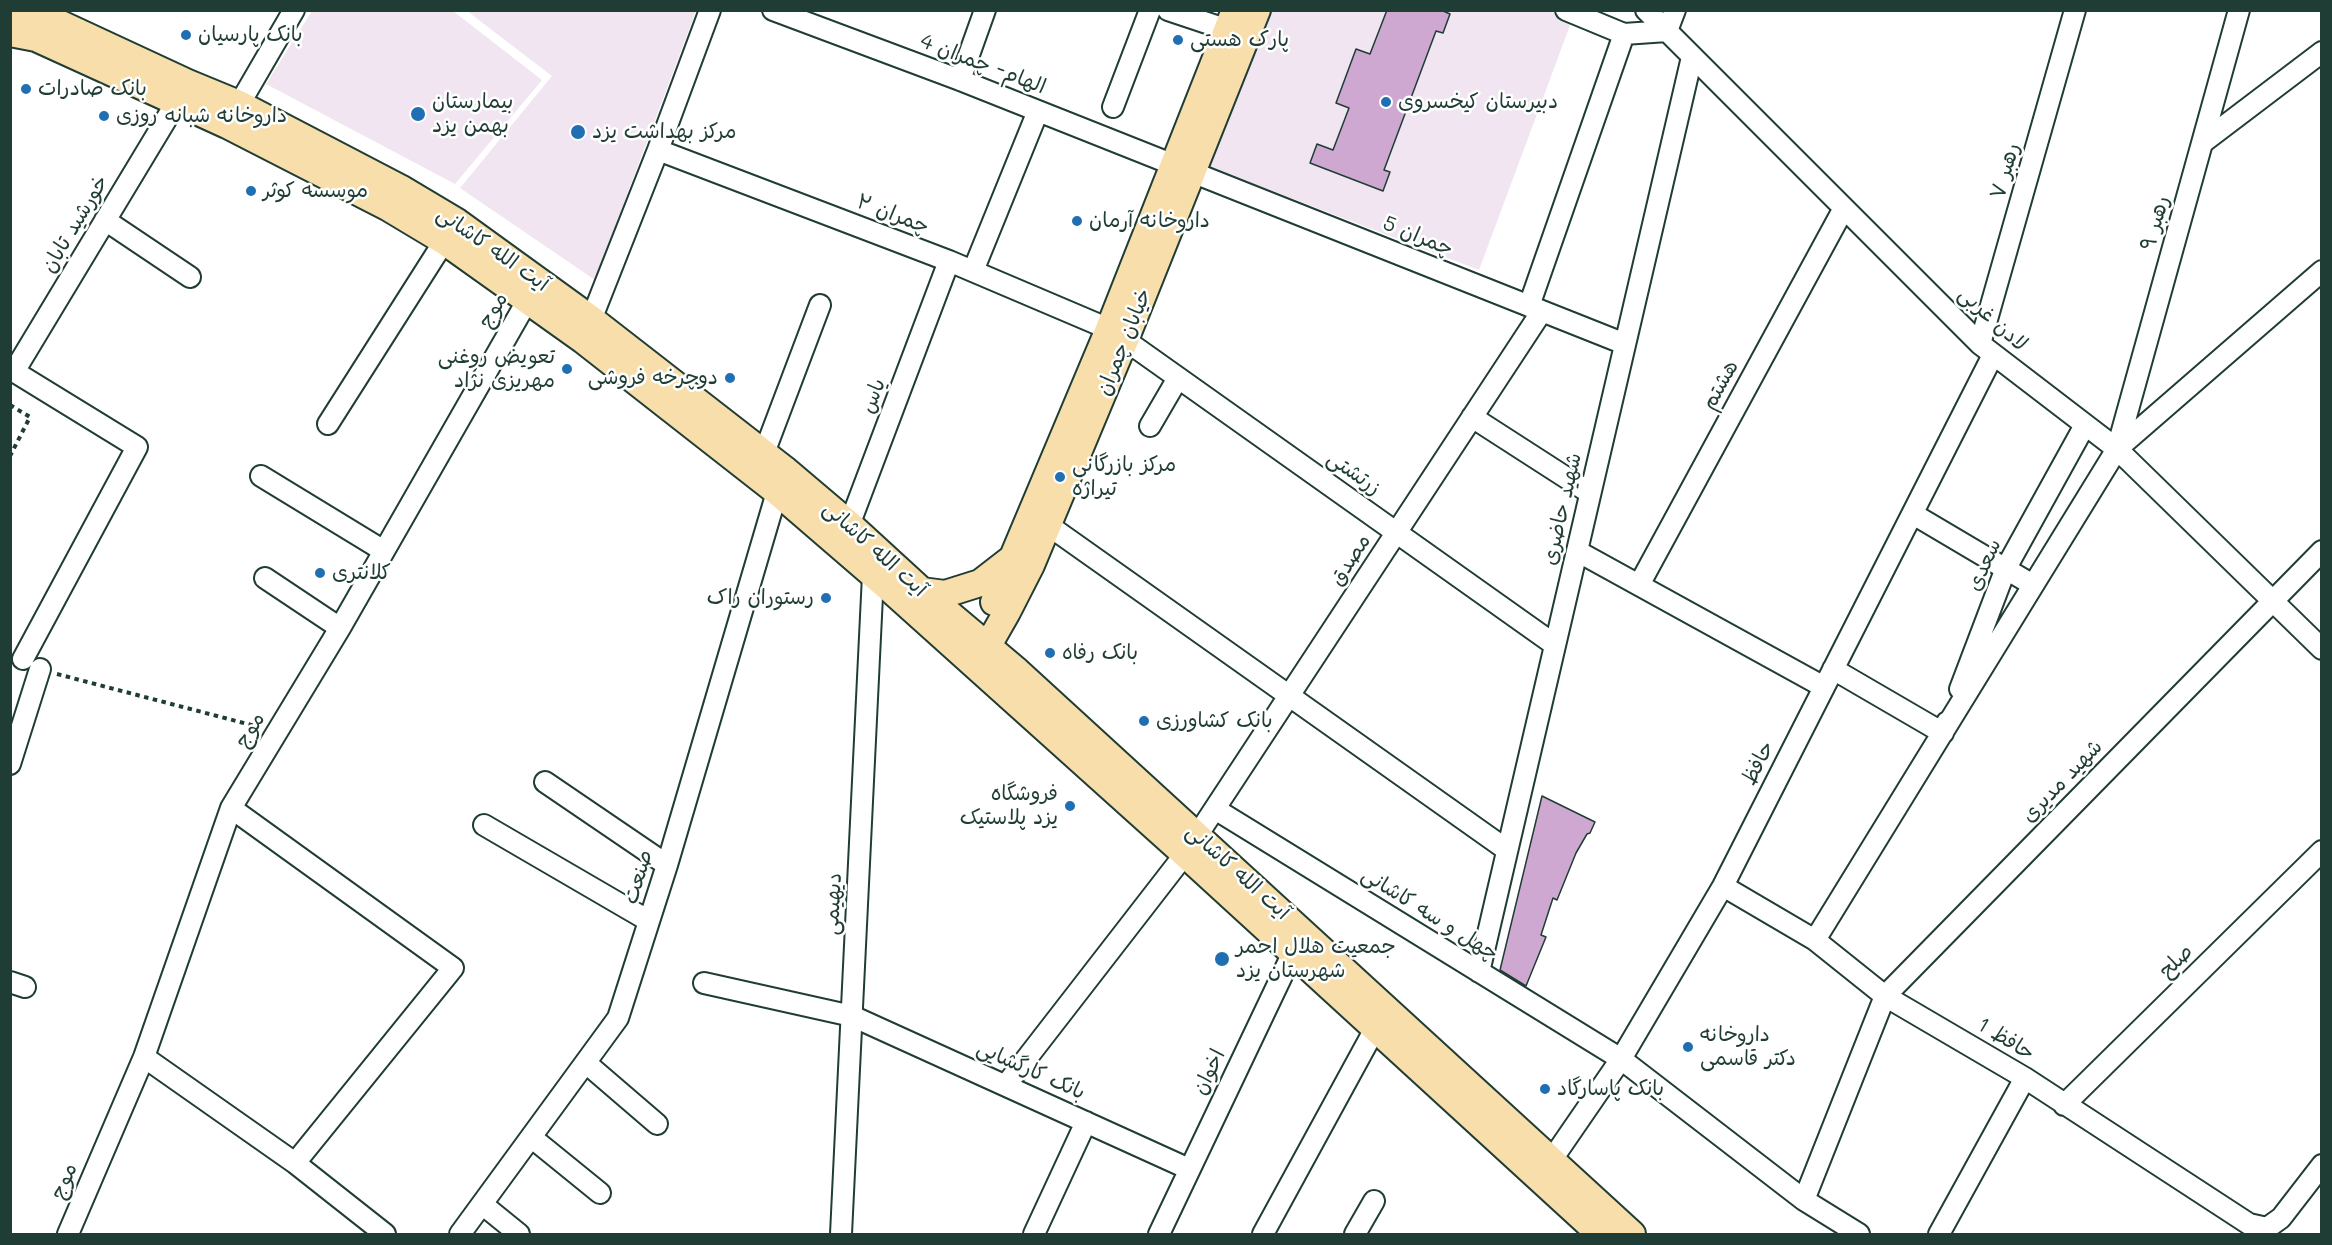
<!DOCTYPE html>
<html>
<head>
<meta charset="utf-8">
<style>
  body { margin:0 }
  #map { position:relative; width:2332px; height:1245px; overflow:hidden; background:#fff; font-family:Mali,sans-serif }
  canvas { display:block }
  .frame { position:absolute; inset:0; border:12px solid #1f3d34; pointer-events:none }
</style>
</head>
<body>
<div id="map">
<canvas width="2332" height="1245"></canvas>
<div class="frame"></div>
</div>
<script>
const g = document.querySelector('canvas').getContext('2d');
g.lineJoin = 'round';
function fillPath(path, color) {
  g.fillStyle = color;
  g.fill(path, 'evenodd');
}
function trace(path, color, width, dash) {
  g.strokeStyle = color;
  g.lineWidth = width;
  g.lineCap = dash ? 'butt' : 'round';
  g.setLineDash(dash || []);
  g.stroke(path);
}
function write(font, color, halo, rows, align = 'center') {
  g.font = font + ' Mali,"Playpen Sans Arabic",sans-serif';
  g.lineWidth = 5;
  g.setLineDash([]);
  g.textBaseline = 'middle';
  g.strokeStyle = halo;
  g.fillStyle = color;
  for (const [text, x, y, turn = 0] of rows) {
    g.save();
    g.translate(x, y);
    g.rotate((+turn || 0) * Math.PI / 180);
    g.textAlign = isNaN(turn) ? turn : align;
    if (halo) g.strokeText(text, 0, 0);
    g.fillText(text, 0, 0);
    g.restore();
  }
}
fillPath(new Path2D(`
  M1547,10l25,10 -93,250 -272,-104 59,-155z
  M312,11h141l89,69 -87,104 -189,-100z
  M467,11h229l-101,269 -135,-92 92,-112z`), '#f0e5f1');
const building = new Path2D(`
  M1387,10h54l9,4 -7,19 -7,-2 -52,139 6,2 -7,19 -73,-28 7,-19 16,6 16,-42 -13,-5 20,-54 14,5z
  M1542,796l53,26 -5,11 -3,1 -11,19 -19,47 -4,-2 -12,37 5,2 -20,49 -26,-16z`);
fillPath(building, '#cea8d0');
trace(building, '#1f3d34', 1.5);
const minor = new Path2D(`
  M773,10l187,70 665,264
  M1168,10l60,20
  M1566,10l58,24 43,-3 8,-21
  M1646,10l334,334 137,105 205,200
  M960,80l25,-70
  M1113,107l37,-97
  M233,115l61,-105
  M2202,143l120,-91
  M658,150l291,111 160,68
  M105,220l85,57
  M973,271l65,-160
  M1529,306l95,-272
  M587,330l71,-180 52,-140
  M1125,340l430,305
  M1980,344l95,-334
  M10,369l127,78 -114,212
  M15,370l161,-267
  M1472,417l118,76
  M328,424l124,-195
  M1150,426l28,-48
  M2117,449l205,-178
  M758,464l6,-11 56,-148
  M261,476l123,75
  M1913,514l120,71
  M1048,525l459,325
  M845,536l104,-275
  M1577,551l247,136
  M265,578l75,50
  M1639,585l205,-377
  M1833,669l110,64 4,-11
  M1960,689l46,-121 79,-143
  M10,764l30,-95
  M545,782l122,83
  M231,808l222,160 -158,195
  M1215,809l406,250 183,141 55,34
  M484,825l165,96
  M1723,886l92,54 70,56 140,82 224,146 18,4 14,-10 41,-53
  M1815,940l302,-491 122,-439
  M1479,972l213,-915
  M10,982l15,5
  M704,983l148,33 337,153
  M144,1057l151,106 90,71
  M586,1063l71,61
  M1006,1085l179,-231 357,-543
  M2064,1105l258,-254
  M531,1137l69,56
  M1544,1171l77,-112 102,-173 270,-531
  M1804,1200l81,-204 437,-445
  M482,1204l37,30
  M68,1234l76,-177 87,-249 109,-180 194,-339
  M460,1234l158,-216 49,-153 113,-383
  M841,1234l32,-659 3,-9
  M1034,1234l52,-112
  M1159,1234l139,-292
  M1263,1234l119,-218
  M1355,1234l19,-33
  M1939,1234l86,-156`);
const major = new Path2D(`
  M16,10l32,8 140,65 51,21 161,84 57,34 134,97 193,150 66,56 72,66 95,80 615,563
  M10,33l26,5 191,87 162,83 55,33 139,99 193,151 116,100 293,263 415,380
  M922,591l23,3 35,-11 31,-24
  M994,602l115,-273 126,-319
  M979,661l28,-49 24,-47 94,-225 132,-330`);
trace(minor, '#1f3d34', 24);
trace(major, '#1f3d34', 30);
trace(new Path2D(`
  M10,405l20,12 -20,39
  M57,674l202,53`), '#1f3d34', 4, [4.5, 4.5]);
trace(minor, '#fff', 20);
trace(major, '#f8deab', 26);
for (const [x, y, r, color] of [
  [186,35,6,"#1f6fb2"],
  [1178,40,6,"#1f6fb2"],
  [26,89,6,"#1f6fb2"],
  [1386,102,6,"#1f6fb2"],
  [418,114,8,"#1f6fb2"],
  [104,116,6,"#1f6fb2"],
  [578,132,8,"#1f6fb2"],
  [251,191,6,"#1f6fb2"],
  [1077,221,6,"#1f6fb2"],
  [567,369,6,"#1f6fb2"],
  [730,378,6,"#1f6fb2"],
  [1060,477,6,"#1f6fb2"],
  [320,573,6,"#1f6fb2"],
  [826,598,6,"#1f6fb2"],
  [1050,653,6,"#1f6fb2"],
  [1144,721,6,"#1f6fb2"],
  [1070,806,6,"#1f6fb2"],
  [1222,959,8,"#1f6fb2"],
  [1688,1047,6,"#1f6fb2"],
  [1545,1089,6,"#1f6fb2"]
]) {
  const dot = new Path2D();
  dot.arc(x, y, r, 0, 2 * Math.PI);
  g.fillStyle = color;
  g.fill(dot);
  trace(dot, '#fff', 2);
}
write('21px', '#1f3d34', '#fff', [
  ["بانک پارسیان",198,35],
  ["پارک هستی",1190,40],
  ["بانک صادرات",38,89],
  ["بیمارستان",432,102],
  ["بهمن یزد",432,126],
  ["دبیرستان کیخسروی",1398,102],
  ["داروخانه شبانه روزی",116,116],
  ["مرکز بهداشت یزد",592,132],
  ["موسسه کوثر",263,191],
  ["داروخانه آرمان",1089,221],
  ["تعویض روغنی",555,357,"right"],
  ["مهریزی نژاد",555,381,"right"],
  ["دوچرخه فروشی",718,378,"right"],
  ["مرکز بازرگانی",1072,465],
  ["تیراژه",1072,489],
  ["کلانتری",332,573],
  ["رستوران راک",814,598,"right"],
  ["بانک رفاه",1062,653],
  ["بانک کشاورزی",1156,721],
  ["فروشگاه",1058,794,"right"],
  ["یزد پلاستیک",1058,818,"right"],
  ["جمعیت هلال احمر",1236,947],
  ["شهرستان یزد",1236,971],
  ["داروخانه",1700,1035],
  ["دکتر قاسمی",1700,1059],
  ["بانک پاسارگاد",1557,1089]
], 'left');
write('21px', '#1f3d34', '#fff', [
  ["الهام- چمران 4",983,64,21],
  ["رهبر ۷",2005,171,-74],
  ["چمران ۲",893,214,21],
  ["رهبر ۹",2155,223,-74],
  ["خورشید تابان",75,224,-59],
  ["چمران 5",1418,236,22],
  ["آیت الله کاشانی",493,249,35],
  ["موج",493,310,-60],
  ["لادن غربی",1993,319,42],
  ["خیابان چمران",1124,342,-68],
  ["هشتم",1720,385,-61],
  ["یاس",873,396,-69],
  ["زرتشتی",1354,473,35],
  ["شهید حاضری",1562,509,-77],
  ["آیت الله کاشانی",875,549,42],
  ["مصدق",1350,560,-57],
  ["سعدی",1984,565,-66],
  ["موج",250,730,-59],
  ["حافظ",1758,763,-63],
  ["شهید مدیری",2062,781,-46],
  ["آیت الله کاشانی",1238,872,42],
  ["صنعت",638,877,-73],
  ["دیهیمی",833,904,-87],
  ["چهل و سه کاشانی",1430,914,32],
  ["صلح",2176,961,-44],
  ["حافظ 1",2006,1039,31],
  ["بانک کارگشایی",1031,1070,24],
  ["اخوان",1209,1072,-64],
  ["موج",64,1181,-67]
]);
</script>
</body>
</html>
